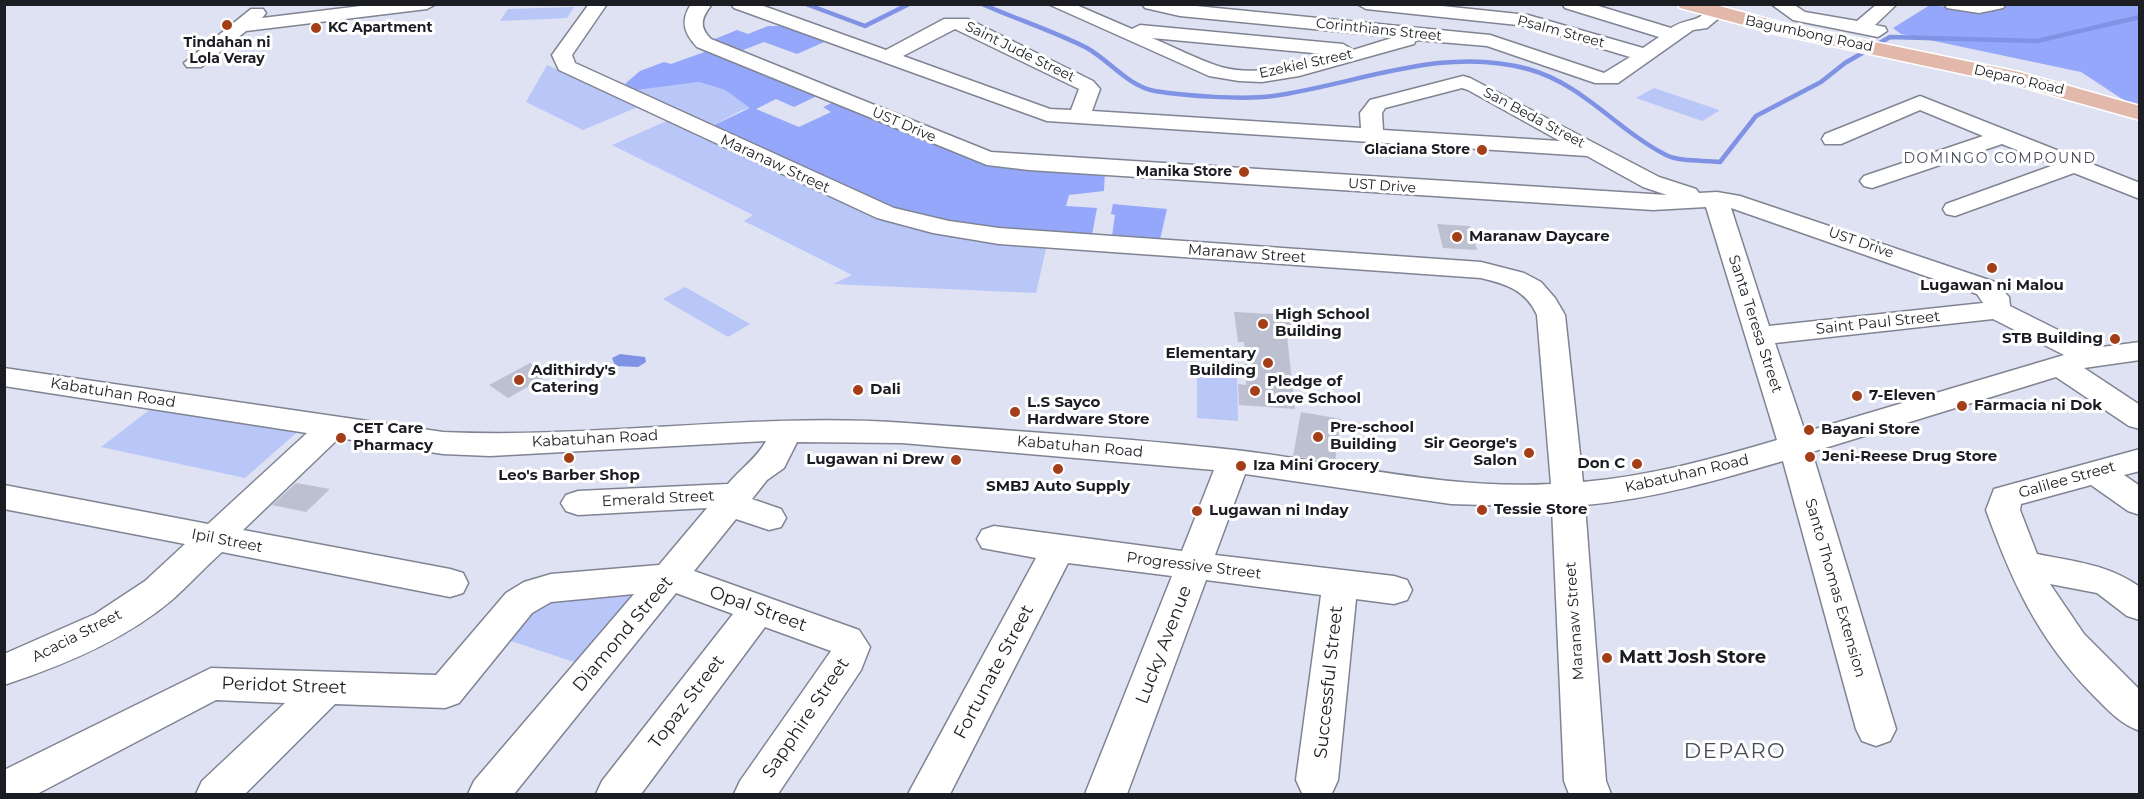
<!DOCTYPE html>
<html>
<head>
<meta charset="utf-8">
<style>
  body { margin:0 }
  #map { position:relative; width:2144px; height:799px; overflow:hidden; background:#dee2f2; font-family:Montserrat,sans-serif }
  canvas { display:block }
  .frame { position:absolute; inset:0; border:6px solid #1b1d22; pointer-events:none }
</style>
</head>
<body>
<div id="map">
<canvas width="2144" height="799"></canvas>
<div class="frame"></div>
</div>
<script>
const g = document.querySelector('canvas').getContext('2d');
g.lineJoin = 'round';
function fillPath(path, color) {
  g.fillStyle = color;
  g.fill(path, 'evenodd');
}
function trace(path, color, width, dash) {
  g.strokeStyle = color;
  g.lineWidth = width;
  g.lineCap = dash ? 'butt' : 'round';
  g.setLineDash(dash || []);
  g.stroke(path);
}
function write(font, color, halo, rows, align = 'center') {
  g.font = font + ' Montserrat,sans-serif';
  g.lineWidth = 6;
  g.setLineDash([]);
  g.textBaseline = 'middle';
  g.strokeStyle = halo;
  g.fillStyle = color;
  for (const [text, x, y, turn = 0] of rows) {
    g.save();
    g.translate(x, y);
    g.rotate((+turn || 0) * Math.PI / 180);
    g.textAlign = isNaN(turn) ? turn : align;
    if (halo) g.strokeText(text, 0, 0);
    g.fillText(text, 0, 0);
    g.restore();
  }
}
fillPath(new Path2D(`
  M574,7l-7,11 -67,3 8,-12z
  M547,65l91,42 -55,23 -57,-28z
  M699,82l26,8 26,18 -9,2 -34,18 -79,-37z
  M1654,88l65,22v1l-17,10 -66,-23z
  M669,120l379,120 -12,53 -203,-9 19,-9 -108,-54 9,-6 -141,-70z
  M685,287l65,37 -22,13 -65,-38z
  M1197,374l40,2 1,45 -41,-3z
  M156,405l146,23 -57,50 -144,-31z
  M663,577l-74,90 -96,-32 26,-32z`), '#b9c6f8');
fillPath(new Path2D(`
  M2011,4l128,1v105l-58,-38 -180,-38 -8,-6 37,-23 51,6z
  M768,26h24l39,13 -34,15 -33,-12 -26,10 -28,-11 27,-11 11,4z
  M710,50l111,44 -27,13 -18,-8 -20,10 43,18 32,-15 -8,-5 15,-7 120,52 147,18 -1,21 -35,4 -3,11 31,2 -6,32 -96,-7 -125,-28 -162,-77 42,-20 -25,-18 -26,-8 -70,9 -4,-2 1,-6 14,-12 24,-9 7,2z
  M1113,204l54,5 -8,35 -48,-1 4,-28 -4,-1z`), '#94a7fb');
fillPath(new Path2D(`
  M620,354l25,3 1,5 -8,5 -23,-1 -3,-8z`), '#8092e4');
trace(new Path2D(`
  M806,4l59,22 44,-22
  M982,4c34,15 71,27 105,44 23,13 41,38 68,43 31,5 88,9 118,5 85,-12 169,-51 255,-27 55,15 89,61 138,86 14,7 38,5 54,7l36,-46 65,-34 24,-19 45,-26 147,4 103,-24`), '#8092e4', 4.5);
fillPath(new Path2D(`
  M1437,224l33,2 7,24 -34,-2z
  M1234,312l56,3 2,20h-5l8,74 -56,-4 -1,-21 8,1 -2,-43h-6z
  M530,363l19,12 -41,23 -19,-13z
  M1301,412l40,7 -6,43 -42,-6z
  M296,483l34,6 -24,23 -34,-7z`), '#bcc0d0');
const minor = new Path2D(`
  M377,4h59l-9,5 -181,22 -45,36h-14l-3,-4 67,-54h12l3,4 -4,5z
  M589,4h18l-35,51 3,8 319,145 55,13 50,7 482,34 43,11 17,9 14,16 10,17 18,167c67,-6 130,-23 194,-42l-71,-233 -53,3 -624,-40 -42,-5 -290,-118c-13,-14 -17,-26 -6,-43h21c-10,13 -14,22 -1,35l280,113 676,43 -24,-8 -56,-31 -540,-35 -313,-113 -3,-4h27l128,46 58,-31h24l125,62 7,8 -8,22 269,17 -1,-15 10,-13 93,-24 7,2 189,99 37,12 3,4 18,-1 23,4 255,86 14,15 1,9 84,42 46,-6v18l-56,8 56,37v24l-11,-3 -73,-49 -244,75 84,277 -6,12 -14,5 -14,-5 -6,-12 -73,-268c-65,19 -130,38 -198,44l21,276 5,13h-42l-5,-13 -12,-274 -101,-3 -206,-30 -30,81 179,21 13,4 5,10 -5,10 -13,4 -38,-5 -18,181 -6,13 -26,1 -4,-1 -6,-13 25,-185 -115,-15 -79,214h-42l87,-218 -104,-13 -118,231h-42l128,-236 -54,-10 -5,-9 5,-9 12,-4 188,25 32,-81 -312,-27 -105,-1 -13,26 -17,12 -15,19 29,10 5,9 -5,9 -12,3 -33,-11 -42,52 165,59 11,17 -9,23 -83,124h-44l6,-13 91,-130 -66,-24 -124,167h-45l6,-13 131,-167 -57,-21 -162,201h-46l6,-13 160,-187 -83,8 -19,11 -73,90 -14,5 -110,-4 -90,90h-49l6,-13 83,-78 -69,-3 -179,94h-33v-24l207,-102 225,7 70,-82 18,-11 27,-8 108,-9 48,-57 -129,7 -12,-4 -5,-8 5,-8 12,-4 150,-7c12,-15 30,-27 38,-43l-276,15 -47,-2 -104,-16 -96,92 207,39 13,4 5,10 -5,10 -13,4 -228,-45c-17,15 -33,33 -50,48 -47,40 -110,66 -168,85v-31l91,-40 50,-33 40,-37 -181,-35v-24l204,39 99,-91 -303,-47v-18l439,64c154,7 309,-20 463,-9 109,8 220,15 329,27 104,12 210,40 316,34l-14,-169c-11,-25 -31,-31 -56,-37l-482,-34 -66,-11 -56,-15 -318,-148 -7,-15zM955,29l124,60 -8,21 -21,-1 -147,-53zM1462,88l6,2 92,51 -177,-11 -1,-17 3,-5zM1731,208l246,86 6,9 -214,23zM1993,319l71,36 -259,77 -30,-89z
  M1048,4h26l58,25 8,-4 203,19 10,6 42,-13 -215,-21 -35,-8 -3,-4h34l314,31 114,38 26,-16 -103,-31 -161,-17 -9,-5h66l105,11 115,33 16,-11 -94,-29 -3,-4h30l79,24c9,-6 14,-6 24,-9 11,-4 14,-13 27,-10l3,4 -18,15 -14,2 -75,53h-23l-108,-37 -71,-6 -2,4 -115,32 -37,6 -23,-1 -30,-5zM1152,38l183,17c-36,10 -77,22 -114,12 -23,-7 -47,-20 -69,-29z
  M1771,4h22l12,8 52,9 20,-17h20l-22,21 10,2 2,4 -9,6 -85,-17z
  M1944,4h62l-3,4 -24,5 -32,-5z
  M1920,96l220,87v16l-66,-26 -119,43 -9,-2 -3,-5 3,-5 108,-39 -52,-21 -130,44 -8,-2 -4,-5 4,-5 119,-40 -63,-26 -79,34h-16l-3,-5 3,-5z
  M2140,449v22l-16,4 16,11v29l-12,-4 -37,-26 -70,19 -1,6 17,44c39,8 70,10 103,33v33l-13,-4 -30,-23 -47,-9 34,50 56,56v41c-20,-7 -33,-22 -47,-36 -55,-56 -81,-113 -107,-185l8,-21z`);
const major = new Path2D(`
  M1677,4h35l71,19 236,49 121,34v14l-125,-35 -234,-50 -101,-27z`);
trace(minor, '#808492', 3);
trace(major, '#fff', 3);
fillPath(minor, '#fff');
fillPath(major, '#e2b8aa');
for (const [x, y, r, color] of [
  [227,25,6,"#a43e18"],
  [316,28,6,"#a43e18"],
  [1482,150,6,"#a43e18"],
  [1244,172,6,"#a43e18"],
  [1457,237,6,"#a43e18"],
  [1992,268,6,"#a43e18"],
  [1263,324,6,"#a43e18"],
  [2115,339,6,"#a43e18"],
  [1268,363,6,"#a43e18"],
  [519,380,6,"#a43e18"],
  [858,390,6,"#a43e18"],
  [1255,391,6,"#a43e18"],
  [1857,396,6,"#a43e18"],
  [1962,406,6,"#a43e18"],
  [1015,412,6,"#a43e18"],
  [1809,430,6,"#a43e18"],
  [1318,437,6,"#a43e18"],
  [341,438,6,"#a43e18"],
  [1529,453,6,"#a43e18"],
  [1810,457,6,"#a43e18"],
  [569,458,6,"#a43e18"],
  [956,460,6,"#a43e18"],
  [1637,464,6,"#a43e18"],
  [1241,466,6,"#a43e18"],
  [1058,469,6,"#a43e18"],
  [1482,510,6,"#a43e18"],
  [1197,511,6,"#a43e18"],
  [1607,658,6,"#a43e18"]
]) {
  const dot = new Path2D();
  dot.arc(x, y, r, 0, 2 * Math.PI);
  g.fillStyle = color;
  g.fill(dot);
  trace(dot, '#fff', 2);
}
write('bold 14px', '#1b1d22', '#fff', [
  ["KC Apartment",328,28,"left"],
  ["Tindahan ni",227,43,"center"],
  ["Lola Veray",227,59,"center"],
  ["Glaciana Store",1470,150],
  ["Manika Store",1232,172]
], 'right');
write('14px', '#1b1d22', '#fff', [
  ["Corinthians Street",1379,30,6],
  ["Psalm Street",1561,32,15],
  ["Bagumbong Road",1809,34,12],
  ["Saint Jude Street",1020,52,26],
  ["Ezekiel Street",1306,64,-12],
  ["Deparo Road",2019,80,13],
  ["San Beda Street",1534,118,28],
  ["UST Drive",904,125,23],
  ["UST Drive",1382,186,4],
  ["UST Drive",1861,243,19]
]);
g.letterSpacing = '1.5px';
write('14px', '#484b58', '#fff', [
  ["DOMINGO COMPOUND",2000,159]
]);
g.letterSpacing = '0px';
write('15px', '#1b1d22', '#fff', [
  ["Maranaw Street",775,164,25],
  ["Maranaw Street",1247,254,4],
  ["Saint Paul Street",1878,323,-6],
  ["Santa Teresa Street",1755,324,72],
  ["Kabatuhan Road",113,393,9],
  ["Kabatuhan Road",595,439,-3],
  ["Kabatuhan Road",1080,447,5],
  ["Kabatuhan Road",1687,474,-13],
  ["Galilee Street",2067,480,-16],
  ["Emerald Street",658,499,-3],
  ["Ipil Street",227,541,11],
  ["Progressive Street",1194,566,7],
  ["Santo Thomas Extension",1835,588,74],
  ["Maranaw Street",1575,621,-94],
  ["Acacia Street",77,636,-27]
]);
write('bold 15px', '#1b1d22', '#fff', [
  ["Maranaw Daycare",1469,237],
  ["Lugawan ni Malou",1992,286,"center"],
  ["High School",1275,315],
  ["Building",1275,332],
  ["STB Building",2103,339,"right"],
  ["Elementary",1256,354,"right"],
  ["Building",1256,371,"right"],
  ["Adithirdy's",531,371],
  ["Catering",531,388],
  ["Pledge of",1267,382],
  ["Love School",1267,399],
  ["Dali",870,390],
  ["7-Eleven",1869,396],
  ["L.S Sayco",1027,403],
  ["Hardware Store",1027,420],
  ["Farmacia ni Dok",1974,406],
  ["Pre-school",1330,428],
  ["Building",1330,445],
  ["CET Care",353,429],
  ["Pharmacy",353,446],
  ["Bayani Store",1821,430],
  ["Sir George's",1517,444,"right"],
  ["Salon",1517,461,"right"],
  ["Jeni-Reese Drug Store",1822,457],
  ["Lugawan ni Drew",944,460,"right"],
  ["Don C",1625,464,"right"],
  ["Iza Mini Grocery",1253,466],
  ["Leo's Barber Shop",569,476,"center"],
  ["SMBJ Auto Supply",1058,487,"center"],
  ["Tessie Store",1494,510],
  ["Lugawan ni Inday",1209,511]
], 'left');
write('18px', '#1b1d22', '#fff', [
  ["Opal Street",758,609,20],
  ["Diamond Street",623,634,-50],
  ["Lucky Avenue",1164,645,-69],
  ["Fortunate Street",994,672,-62],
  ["Successful Street",1329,682,-84],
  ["Peridot Street",284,686,2],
  ["Topaz Street",687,702,-53],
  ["Sapphire Street",806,718,-56]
]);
write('bold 18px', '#1b1d22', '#fff', [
  ["Matt Josh Store",1619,658]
], 'left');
g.letterSpacing = '1.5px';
write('21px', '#484b58', '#fff', [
  ["DEPARO",1735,752]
]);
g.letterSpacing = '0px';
</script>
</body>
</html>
